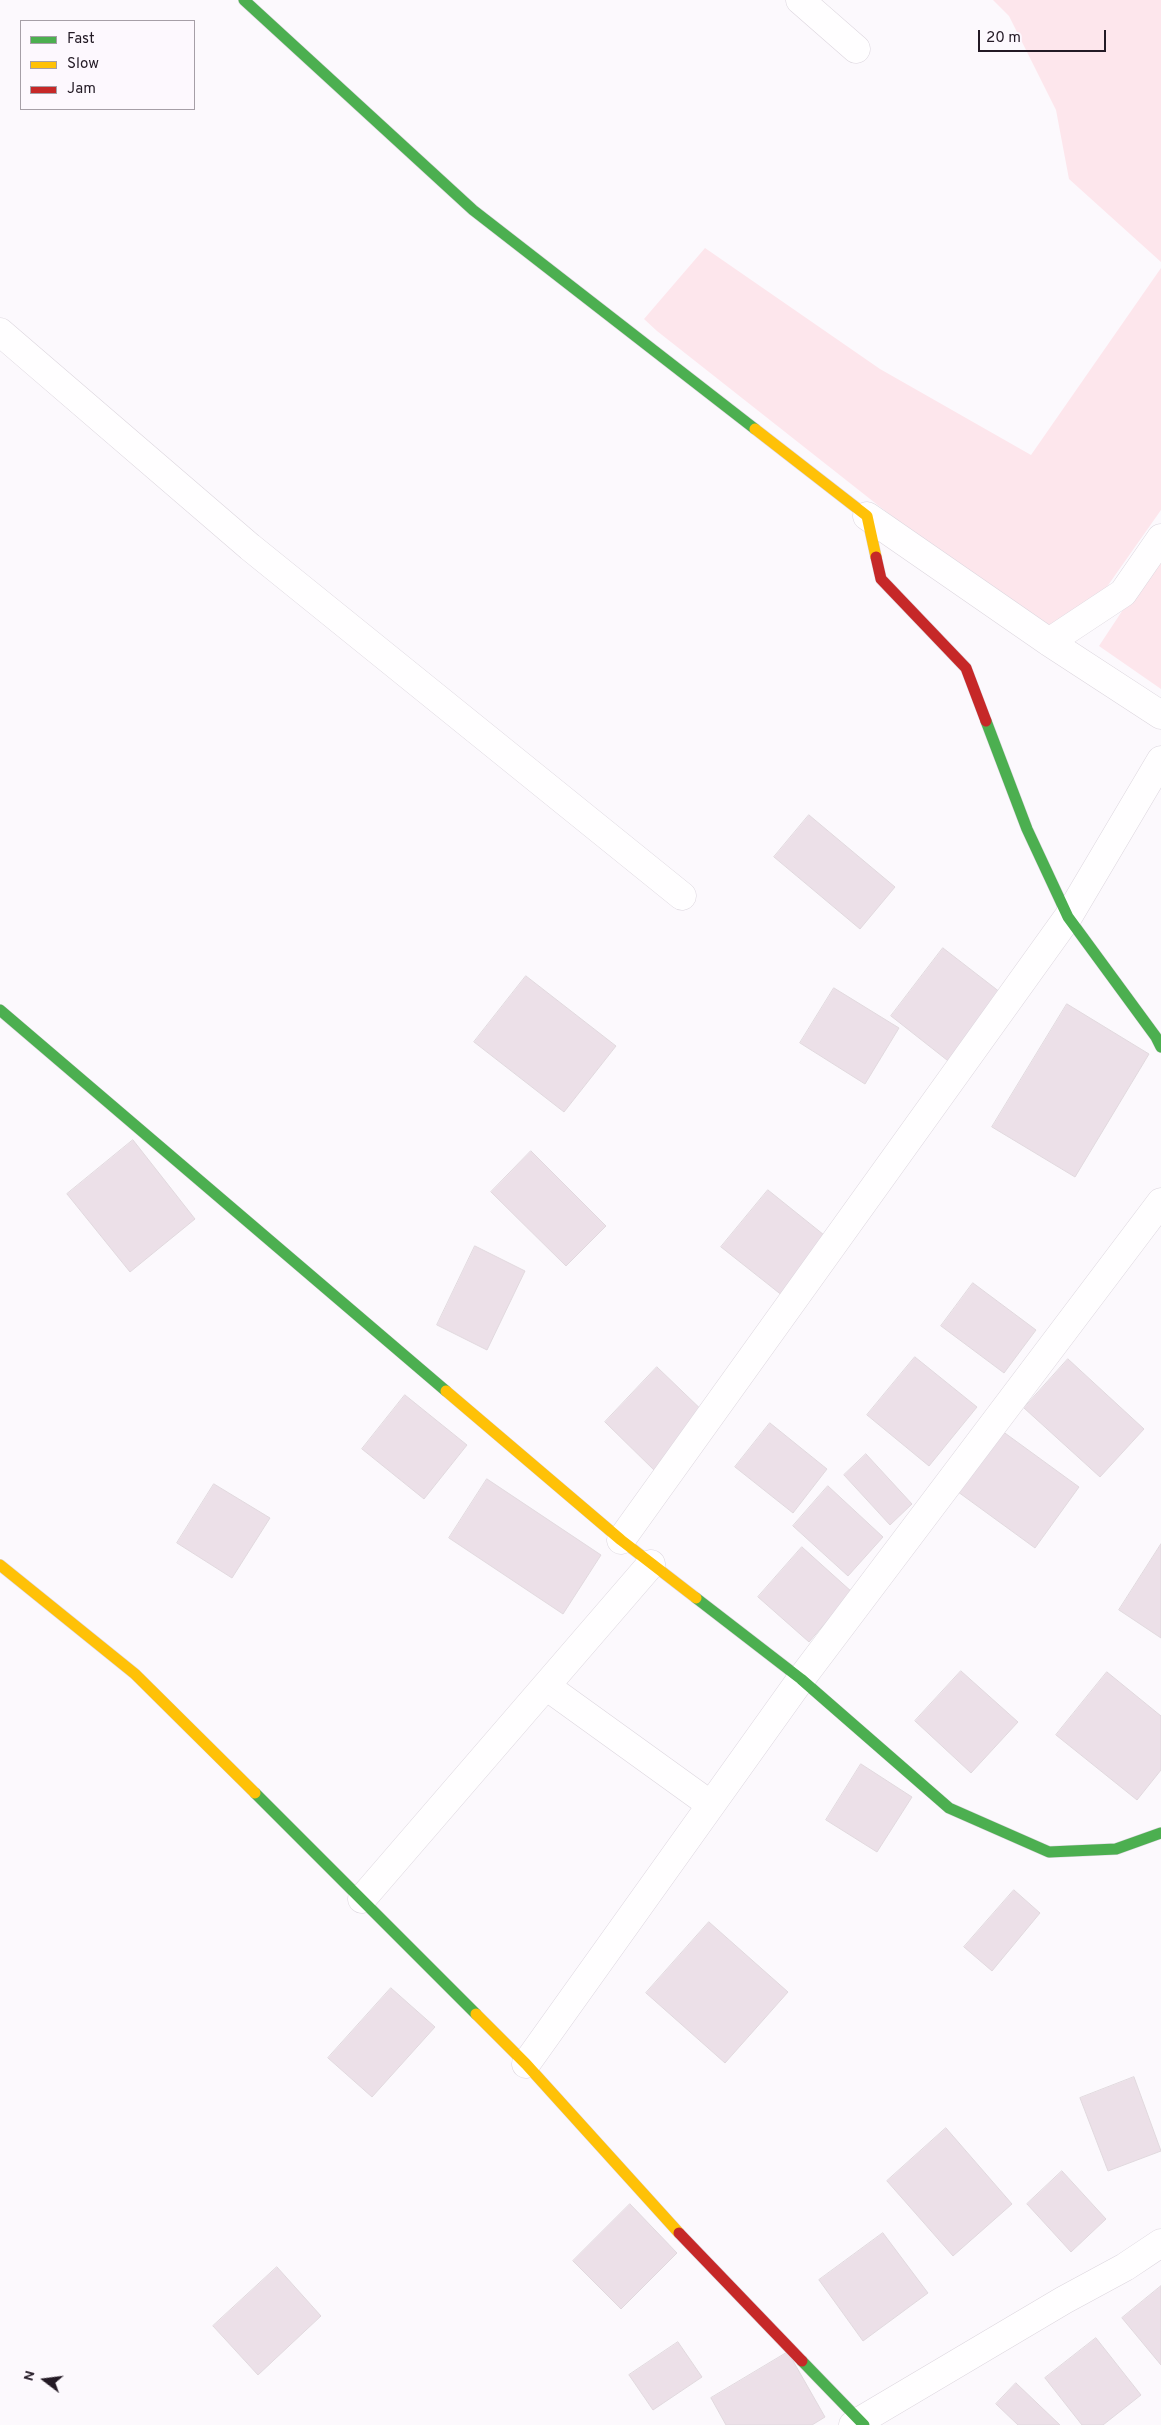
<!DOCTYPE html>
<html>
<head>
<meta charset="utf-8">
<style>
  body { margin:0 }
  #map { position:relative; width:1161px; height:2425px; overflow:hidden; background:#fcf9fd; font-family:Overpass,sans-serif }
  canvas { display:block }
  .legend { position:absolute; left:20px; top:20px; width:175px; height:90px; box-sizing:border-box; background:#fdf8fe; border:1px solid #a69fa7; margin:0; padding:6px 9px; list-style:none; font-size:15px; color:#231a25 }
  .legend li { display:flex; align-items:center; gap:10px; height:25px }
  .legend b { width:25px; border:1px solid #a69fa7 }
  .north { position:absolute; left:20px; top:2355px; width:50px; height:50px; -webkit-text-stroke:4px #fdf8fe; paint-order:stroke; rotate:285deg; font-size:14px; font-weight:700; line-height:20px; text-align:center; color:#231a25 }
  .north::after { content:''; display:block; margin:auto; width:18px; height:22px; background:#231a25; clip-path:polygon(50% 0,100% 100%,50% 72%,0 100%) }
  .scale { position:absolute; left:978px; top:30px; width:128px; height:22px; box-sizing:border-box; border:2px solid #231a25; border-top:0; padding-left:6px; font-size:15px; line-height:18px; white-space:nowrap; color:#231a25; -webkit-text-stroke:4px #fdf8fe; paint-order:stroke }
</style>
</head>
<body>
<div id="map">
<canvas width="1161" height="2425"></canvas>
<ul class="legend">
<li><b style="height:6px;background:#4caf50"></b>Fast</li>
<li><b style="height:6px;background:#ffc107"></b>Slow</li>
<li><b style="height:6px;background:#c62828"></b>Jam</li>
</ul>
<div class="north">N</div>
<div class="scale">20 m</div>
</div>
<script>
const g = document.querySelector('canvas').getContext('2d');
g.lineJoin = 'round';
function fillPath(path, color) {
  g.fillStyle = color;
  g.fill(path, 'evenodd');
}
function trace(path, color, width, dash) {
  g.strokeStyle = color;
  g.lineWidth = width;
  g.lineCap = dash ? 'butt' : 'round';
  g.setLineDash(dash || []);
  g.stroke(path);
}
fillPath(new Path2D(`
  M993,0h168v262l-92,-83 -13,-69 -47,-94z
  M705,248l175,121 151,86 130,-187v242l-57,81 -51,37 -103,-66 -293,-231 -13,-12z
  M1161,552v137l-62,-43z`), '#fde6ec');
const building = new Path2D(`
  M809,815l86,72 -35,42 -86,-72z
  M943,948l62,48 -53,68 -61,-48z
  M526,976l90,70 -52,66 -90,-70z
  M834,988l65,40 -34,56 -65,-41z
  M1067,1004l82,50 -74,123 -83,-50z
  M133,1140l62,79 -65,53 -63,-78z
  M531,1151l75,75 -40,40 -75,-74z
  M768,1190l66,53 -46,57 -67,-53z
  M475,1246l50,25 -38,79 -50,-25z
  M973,1283l63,47 -32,43 -63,-47z
  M915,1357l62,50 -48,59 -62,-51z
  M1068,1359l76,70 -44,48 -76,-69z
  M657,1367l52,50 -53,55 -51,-50z
  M405,1395l62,50 -43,54 -62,-50z
  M770,1423l57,46 -34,44 -58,-46z
  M998,1428l81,59 -44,61 -81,-59z
  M866,1454l46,50 -22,21 -46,-50z
  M487,1479l114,76 -38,59 -114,-76z
  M214,1484l56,34 -38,60 -55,-35z
  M828,1486l55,51 -35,39 -55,-50z
  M1161,1544v94l-42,-28z
  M802,1547l50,45 -43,50 -51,-45z
  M961,1671l57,51 -47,51 -56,-52z
  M1107,1672l54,44v54l-24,30 -81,-65z
  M861,1764l51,33 -35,55 -51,-32z
  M1014,1890l26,23 -48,58 -28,-24z
  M709,1922l79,70 -63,71 -79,-70z
  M391,1988l44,39 -63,70 -44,-39z
  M1134,2077l27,74 -53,20 -28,-73z
  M946,2128l66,76 -59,52 -66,-75z
  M1062,2171l44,48 -35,33 -44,-48z
  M630,2204l47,49 -56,56 -48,-48z
  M883,2233l45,60 -65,48 -44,-61z
  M277,2267l44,49 -63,59 -45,-49z
  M1161,2286v79l-39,-47z
  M1096,2338l45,57 -38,30h-21l-37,-47z
  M678,2342l24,35 -49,33 -24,-35z
  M788,2352l37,65 -13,8h-86l-15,-27z
  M1016,2383l44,42h-42l-22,-21z`);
fillPath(building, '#ece0e8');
trace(building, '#e1d9de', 1);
const street = new Path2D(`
  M800,0l56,49
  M0,332l250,215 432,349
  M867,516l182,126 112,73
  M1049,642l74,-49 38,-55
  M621,1540l447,-623 93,-157
  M546,1686l165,119
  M362,1899l289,-335
  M526,2064l275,-385 360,-477
  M853,2425l211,-125 61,-33 36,-24`);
const fast = new Path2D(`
  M244,0l229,210 282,219
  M986,721l41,108 41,88 88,120 5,10
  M0,1010l446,381
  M696,1598l105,81 148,129 100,44 67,-3 45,-16
  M255,1793l221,221
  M802,2361l62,64`);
const slow = new Path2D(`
  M755,429l112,87 9,41
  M446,1391l175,149 75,58
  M0,1565l135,109 120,119
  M476,2014l50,50 153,169`);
const jam = new Path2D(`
  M876,557l5,22 85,89 20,53
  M679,2233l123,128`);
trace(street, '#dcd6de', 29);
trace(fast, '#dcd6de', 12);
trace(slow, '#dcd6de', 12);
trace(jam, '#dcd6de', 12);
trace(street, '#fffeff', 28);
trace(fast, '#4caf50', 11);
trace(slow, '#ffc107', 11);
trace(jam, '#c62828', 11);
</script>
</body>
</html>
